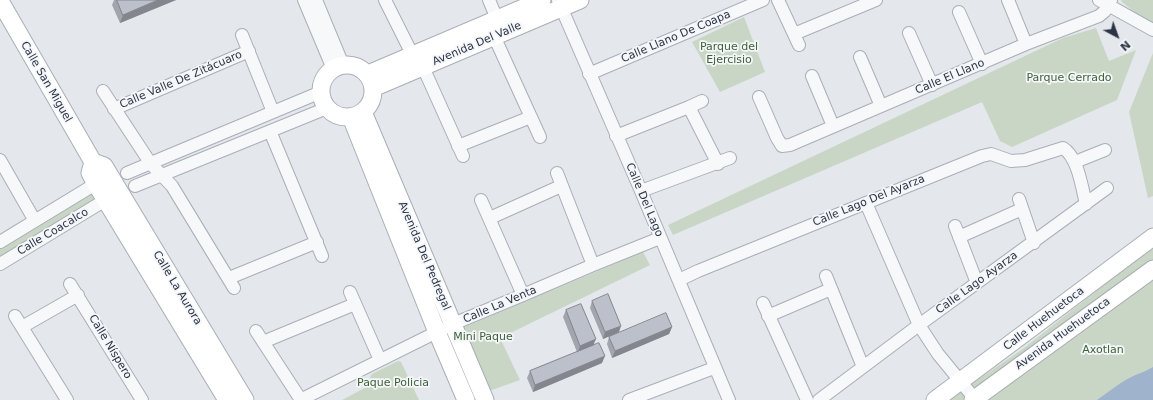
<!DOCTYPE html>
<html>
<head>
<meta charset="utf-8">
<style>
  body { margin:0 }
  #map { position:relative; width:1153px; height:400px; overflow:hidden; background:#e4e7ec; font-family:"DejaVu Sans",sans-serif }
  canvas { display:block }
  .north { position:absolute; left:1097px; top:16px; width:40px; height:40px; -webkit-text-stroke:3px #f4f6f9; paint-order:stroke; rotate:139deg; font-size:11px; font-weight:700; line-height:16px; text-align:center; color:#2b3445 }
  .north::after { content:''; display:block; margin:auto; width:14px; height:18px; background:#2b3445; clip-path:polygon(50% 0,100% 100%,50% 72%,0 100%) }
</style>
</head>
<body>
<div id="map">
<canvas width="1153" height="400"></canvas>
<div class="north">N</div>
</div>
<script>
const g = document.querySelector('canvas').getContext('2d');
g.lineJoin = 'round';
function fillPath(path, color) {
  g.fillStyle = color;
  g.fill(path, 'evenodd');
}
function trace(path, color, width, dash) {
  g.strokeStyle = color;
  g.lineWidth = width;
  g.lineCap = dash ? 'butt' : 'round';
  g.setLineDash(dash || []);
  g.stroke(path);
}
function write(font, color, halo, rows, align = 'center') {
  g.font = font + ' "DejaVu Sans",sans-serif';
  g.lineWidth = 3.5;
  g.setLineDash([]);
  g.textBaseline = 'middle';
  g.strokeStyle = halo;
  g.fillStyle = color;
  for (const [text, x, y, turn = 0] of rows) {
    g.save();
    g.translate(x, y);
    g.rotate((+turn || 0) * Math.PI / 180);
    g.textAlign = isNaN(turn) ? turn : align;
    if (halo) g.strokeText(text, 0, 0);
    g.fillText(text, 0, 0);
    g.restore();
  }
}
fillPath(new Path2D(`
  M1122,0h31v28l-32,-27z
  M744,17l21,55 -45,20 -28,-50z
  M1096,28l13,33 27,-11 -19,50 -105,47 -12,-6 -18,-39 -309,133 -5,-10 395,-187z
  M1153,53v143l-5,2 -19,-86z
  M95,190l8,8 -103,62v-13z
  M1153,247v153h-205l76,-52 109,-86z
  M643,252l7,13 -150,73 20,42 -31,11 -27,-63z
  M398,361l3,1 18,38h-77l32,-17 -4,-6 2,-3z`), '#c9d6c5');
fillPath(new Path2D(`
  M1153,367v33h-56c9,-6 17,-13 27,-19 9,-6 19,-8 29,-14z`), '#9fb4cc');
const street = new Path2D(`
  M304,0l29,69
  M316,0l27,65
  M385,0l28,56
  M489,0l8,19
  M558,0l83,191 88,209
  M778,0l21,45
  M1008,0l18,44
  M1099,0l54,30
  M959,12l23,52
  M909,33l23,52
  M794,34l82,-34
  M242,35l31,77
  M494,36l46,101
  M860,57l21,49
  M423,67l40,89
  M589,74l174,-74
  M812,76l21,50
  M103,91l48,73 21,22 62,102
  M759,97l18,41 5,8 8,-1 236,-101 73,-28 6,-5 6,-11
  M689,107l29,57
  M114,109l135,-58
  M270,131l52,125
  M616,136l73,-29 13,-6
  M458,146l73,-29
  M0,160l35,61
  M1075,162l30,-12
  M127,173l194,-81
  M557,173l36,92
  M135,186l192,-78
  M641,191l89,-33
  M1019,199l15,44
  M481,200l42,95
  M866,203l53,122 19,29 37,45
  M490,218l71,-32
  M955,226l22,57
  M959,237l63,-28
  M0,242l102,-62
  M0,264l112,-68
  M826,276l37,91
  M229,278l88,-36
  M679,280l19,-9 284,-115 9,-2 20,7 14,-1 38,-12c15,9 19,40 23,56
  M70,284l72,116
  M350,292l30,68
  M763,303l44,97
  M15,316l52,84
  M768,316l63,-27
  M22,327l56,-32
  M256,331l45,69
  M263,342l92,-38
  M300,400l153,-76 70,-29 70,-30 67,-27
  M629,400l85,-32
  M819,400l100,-75 188,-137`);
const secondary = new Path2D(`
  M0,1l93,161 11,4 141,234
  M321 91a26 26 0 1 1 52 0a26 26 0 1 1-52 0Z
  M368,74l174,-74
  M373,88l207,-88
  M363,112l122,288
  M351,117l86,215 29,68
  M93,162l-3,11 6,11 131,216
  M935,400l218,-163
  M973,400l180,-131`);
trace(street, '#a9aeb7', 14);
trace(secondary, '#a9aeb7', 19);
trace(street, '#f7f8fa', 12);
trace(secondary, '#fff', 17);
fillPath(new Path2D(`
  M114,0h62l-56,23 -8,-18z
  M592,301l27,31 -16,7 -13,-31z
  M566,310l28,35 8,18 -69,29 -6,-14 3,-7 47,-19 -14,-35z
  M672,327l-3,7 -57,24 -5,-14 2,-7z`), '#a1a5ae');
fillPath(new Path2D(`
  M158,0h18l-56,23 3,-8z
  M621,326l-2,6 -16,7 2,-7z
  M672,327l-3,7 -57,24 3,-7z
  M596,339l-3,7 -15,6 2,-6z
  M605,356l-3,7 -69,29 2,-7z`), '#83868d');
const building = new Path2D(`
  M117,0h41l-35,15z
  M608,294l13,32 -16,6 -13,-31z
  M581,304l15,35 -16,7 -14,-36z
  M666,313l6,14 -57,24 -6,-14z
  M599,343l6,13 -70,29 -5,-14z`);
fillPath(building, '#bbc0ca');
trace(building, '#83868d', 1);
write('11px', '#2b3445', '#f4f6f9', [
  ["Calle Llano De Coapa",676,37,-23],
  ["Avenida Del Valle",477,44,-23],
  ["Calle El Llano",950,77,-23],
  ["Calle Valle De Zitácuaro",181,80,-23],
  ["Calle San Miguel",46,82,60],
  ["Calle Del Lago",644,200,67],
  ["Calle Lago Del Ayarza",869,201,-22],
  ["Calle Coacalco",53,232,-31],
  ["Avenida Del Pedregal",424,256,67],
  ["Calle Lago Ayarza",977,283,-36],
  ["Calle La Aurora",177,288,59],
  ["Calle La Venta",500,305,-23],
  ["Calle Huehuetoca",1044,319,-37],
  ["Avenida Huehuetoca",1063,334,-36],
  ["Calle Níspero",110,347,59]
]);
write('11px', '#3f6138', '#f4f6f9', [
  ["Parque del",729,47],
  ["Ejercisio",729,60],
  ["Parque Cerrado",1069,78],
  ["Mini Paque",483,337],
  ["Axotlan",1103,350],
  ["Paque Policia",393,383]
]);
</script>
</body>
</html>
